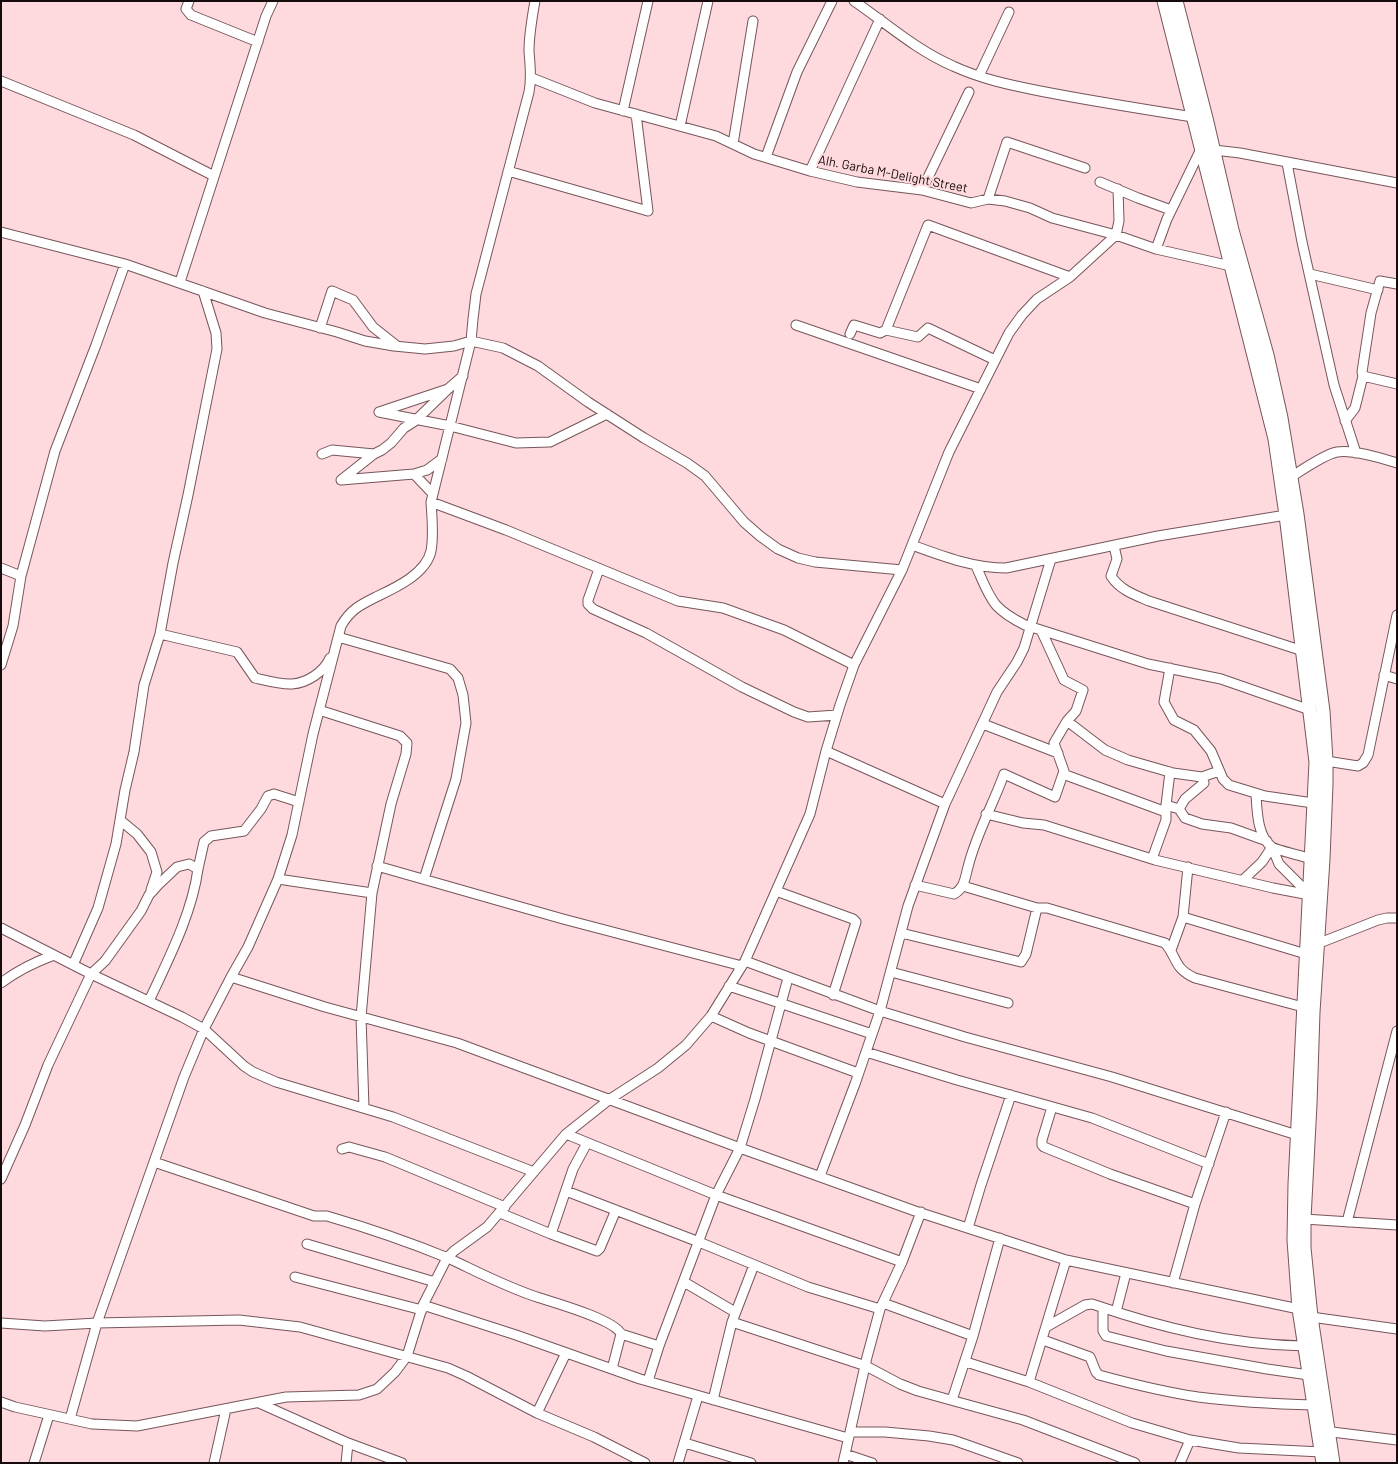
<!DOCTYPE html>
<html>
<head>
<meta charset="utf-8">
<style>
  body { margin:0 }
  #map { position:relative; width:1398px; height:1464px; overflow:hidden; background:#fed9dd; font-family:Barlow,sans-serif }
  canvas { display:block }
  .frame { position:absolute; inset:0; border:2px solid #160b0c; pointer-events:none }
</style>
</head>
<body>
<div id="map">
<canvas width="1398" height="1464"></canvas>
<div class="frame"></div>
</div>
<script>
const g = document.querySelector('canvas').getContext('2d');
g.lineJoin = 'round';
function trace(path, color, width, dash) {
  g.strokeStyle = color;
  g.lineWidth = width;
  g.lineCap = dash ? 'butt' : 'round';
  g.setLineDash(dash || []);
  g.stroke(path);
}
function write(font, color, halo, rows, align = 'center') {
  g.font = font + ' Barlow,sans-serif';
  g.lineWidth = 4;
  g.setLineDash([]);
  g.textBaseline = 'middle';
  g.strokeStyle = halo;
  g.fillStyle = color;
  for (const [text, x, y, turn = 0] of rows) {
    g.save();
    g.translate(x, y);
    g.rotate((+turn || 0) * Math.PI / 180);
    g.textAlign = isNaN(turn) ? turn : align;
    if (halo) g.strokeText(text, 0, 0);
    g.fillText(text, 0, 0);
    g.restore();
  }
}
const minor = new Path2D(`
  M189,1l-3,8 5,6 67,27
  M535,1c-3,17 -6,33 -6,50 1,15 3,26 0,41l-53,202 -3,25 -2,22 -40,161 75,28 172,71 45,7 61,22 70,35
  M854,1c32,22 62,49 99,65 28,13 57,19 87,25 51,10 102,18 153,26
  M979,76l30,-64
  M532,78l63,25 121,33 38,18 56,17 47,11 65,8 49,13 17,-4 17,2 25,7 22,10 64,17 40,14 75,17
  M1,81l133,54 80,41
  M623,111l25,-110
  M680,126l28,-125
  M733,144l20,-123
  M1214,150l26,3 157,30
  M766,157l31,-85 35,-71
  M1287,163l15,79 32,143 22,68
  M508,171l140,40 -12,-97
  M810,171l70,-152
  M1100,182l38,16 33,12
  M922,190l47,-98
  M988,199l19,-57 78,26
  M1,232l124,32 140,49 72,19 28,9 29,5 31,3 29,-3 17,-5 32,7 35,18 50,36 56,36 43,25 18,13 39,46 16,14 18,13 20,9 17,4 87,8
  M1156,249l11,-30 34,-70 3,-1
  M1310,274l68,16
  M180,282l86,-266 7,-15
  M796,325l185,64
  M320,328l12,-37 21,9 20,27 24,19
  M886,330l42,-105 142,52
  M850,334l4,-9 26,8 6,-3 32,7 10,-9 67,32
  M1363,376l-1,-4 9,-59 9,-32 17,3
  M448,389l-69,23 71,14 66,17 34,-1 57,-28
  M1345,421l10,-13 8,-32 34,8
  M322,454l10,-4 42,4
  M442,459l-15,11 -13,4 -73,6 33,-26 8,-4 9,-7 13,-15 11,-7 33,-32 15,-13
  M414,474l19,20
  M1291,477c11,-7 34,-23 46,-25 16,-3 44,6 60,11
  M912,545c30,11 61,23 94,23l152,-32 128,-21
  M1114,546l3,13 -6,17c9,14 24,19 38,25l154,50
  M976,566c6,13 11,28 20,39 8,9 19,15 29,20l123,39 73,15 89,31
  M1,568l20,8
  M599,569l-11,31v4l5,5 53,24 96,54 52,25 14,5 29,-2
  M160,634l77,18 18,26c9,2 28,7 37,6 15,-1 32,-12 38,-26
  M338,637l112,32 8,9 5,17 3,28 -10,56 -32,100
  M1,665l12,-39 8,-50 34,-125 41,-106 29,-81
  M1170,668l-6,34 10,18 20,10 17,21 12,28 6,6 36,11 48,7
  M1384,675l13,4
  M319,710l81,26 7,7 -1,11 -15,50 -19,89 -11,124 3,91
  M1067,721l38,29 23,10 45,13 29,4 17,-6
  M983,724l75,29
  M826,751l119,53
  M1326,761l32,5 5,-3 5,-8 29,-140
  M1170,772l-4,33 13,4
  M1063,774l103,38
  M1202,777l2,6 -19,16 -6,10 6,9 17,6 29,4 36,13
  M1256,794c1,15 1,43 16,53 4,3 31,9 39,12
  M986,814l37,9 21,2 111,35 118,28 37,7
  M120,820l17,14 14,18 6,20 -6,18
  M1272,847l7,17 31,31
  M1152,859l14,-39v-15
  M377,866l186,53 179,47
  M198,869l6,-27 7,-6 33,-5 17,-22 7,-13 6,-2 25,8
  M278,879l94,14
  M1242,881l20,-19 10,-15
  M915,885l39,9c11,-6 11,-17 14,-27 8,-33 25,-62 36,-93l51,23 9,-26 -10,-28 13,-22 9,-10 7,-21 -19,-10 -23,-50
  M963,886l74,22h10l118,35c13,15 8,25 30,35l108,29
  M776,891l77,28 3,3 -23,73
  M1183,917l123,37
  M1,928l90,46 91,43 22,12 40,37 9,6 23,10 117,35 141,55
  M901,933l120,29 5,-8 11,-46
  M1317,944l61,-24 9,-2h10
  M1171,950l12,-33 5,-50
  M745,961l135,50 85,26 147,40 185,58
  M73,965l25,-57 18,-64 9,-54 9,-38 10,-67 16,-51 13,-71 15,-68 29,-146 -1,-16 -13,-42
  M891,972l117,31
  M231,977l94,30 132,36 283,105 175,63 151,49 233,49
  M1,983c17,-13 34,-21 53,-28
  M729,986l143,48
  M711,1016l38,17 109,40
  M866,1052l91,28 135,38 117,46
  M1052,1107l-10,33v5l2,2 66,27 85,30
  M566,1134l150,61 186,67
  M342,1149l7,-2 36,10 120,50
  M154,1162l160,54h13c41,12 82,26 121,42 30,14 60,30 92,40 16,5 75,22 81,36l-9,35
  M820,1176l35,-92 25,-73 28,-105 37,-102 52,-112 20,-30 7,-14 27,-89
  M1,1179l24,-54 23,-60 43,-91 14,-13 36,-50 8,-16 9,-10 19,-18 12,-3 9,5c-6,45 -30,91 -49,132
  M566,1191l133,51 109,45 72,22
  M500,1213l51,21 46,17 3,-3 16,-38
  M1304,1219l93,6
  M1347,1222l50,-191
  M968,1228l13,-43 30,-90
  M551,1234l22,-65 14,-26
  M307,1244l128,38
  M295,1277l127,33
  M684,1282l51,30
  M1173,1283l22,-79 31,-92
  M883,1303l90,33
  M423,1305l93,30 124,44 208,59
  M1103,1308v23l3,5 60,15 101,18 42,6
  M1116,1312l10,-39
  M1311,1317l86,12
  M732,1322l134,44 34,18 18,7 105,29 112,43
  M1,1323l44,3 52,-3 142,-3 61,7 148,41 18,8 71,37 57,24 51,26
  M1046,1327l39,-22 7,-1c70,24 139,41 213,42
  M621,1334l38,12 -11,35
  M1043,1340l47,17 6,15 3,3c33,9 66,17 99,22 39,5 77,7 116,8
  M659,1346l57,-151 24,-47 15,-49 33,-121
  M966,1362l63,20 103,41 58,17 49,8 83,4
  M1029,1382l37,-122
  M713,1400l19,-78 22,-57
  M952,1400l21,-64 27,-98
  M1,1402l14,5 77,17 45,2 149,-29 73,-2 18,-6 18,-17 12,-16 16,-51 24,-47 7,-7 33,-24 79,-93 44,-35 48,-31 28,-23 25,-29 34,-55 65,-147 16,-63 14,-46 14,-40 48,-95 47,-118 60,-119 13,-18 15,-16 33,-22 46,-42 3,-14 -1,-32
  M259,1403l89,40 54,20
  M537,1413l29,-60
  M70,1419l27,-96 87,-246 20,-48 27,-52 17,-30 30,-68 14,-44 21,-101 28,-108c9,-16 19,-21 35,-29 19,-9 50,-23 55,-46 3,-16 1,-33 0,-49
  M1324,1431l73,9
  M850,1432h35l44,4 24,4 65,23
  M685,1443l66,20
  M845,1454l27,9
  M34,1463l15,-48
  M214,1463l12,-54
  M346,1463l2,-20
  M678,1463l20,-67
  M843,1463l24,-106 13,-48 22,-47 19,-50
  M1180,1463l10,-23`);
const secondary = new Path2D(`
  M1164,1l111,438 11,76 30,247 -21,422 -1,56 5,69 24,154
  M1176,1l30,117 26,112 35,125 14,63 16,96 26,197 3,50v23l-3,75 -10,153 -3,92 -6,115v29l7,69 22,146`);
trace(minor, '#76565a', 11);
trace(secondary, '#76565a', 15);
trace(minor, '#fff', 9);
trace(secondary, '#fff', 13);
write('13px', '#160b0c', '#fed9dd', [
  ["Alh. Garba M-Delight Street",893,174,11]
]);
</script>
</body>
</html>
